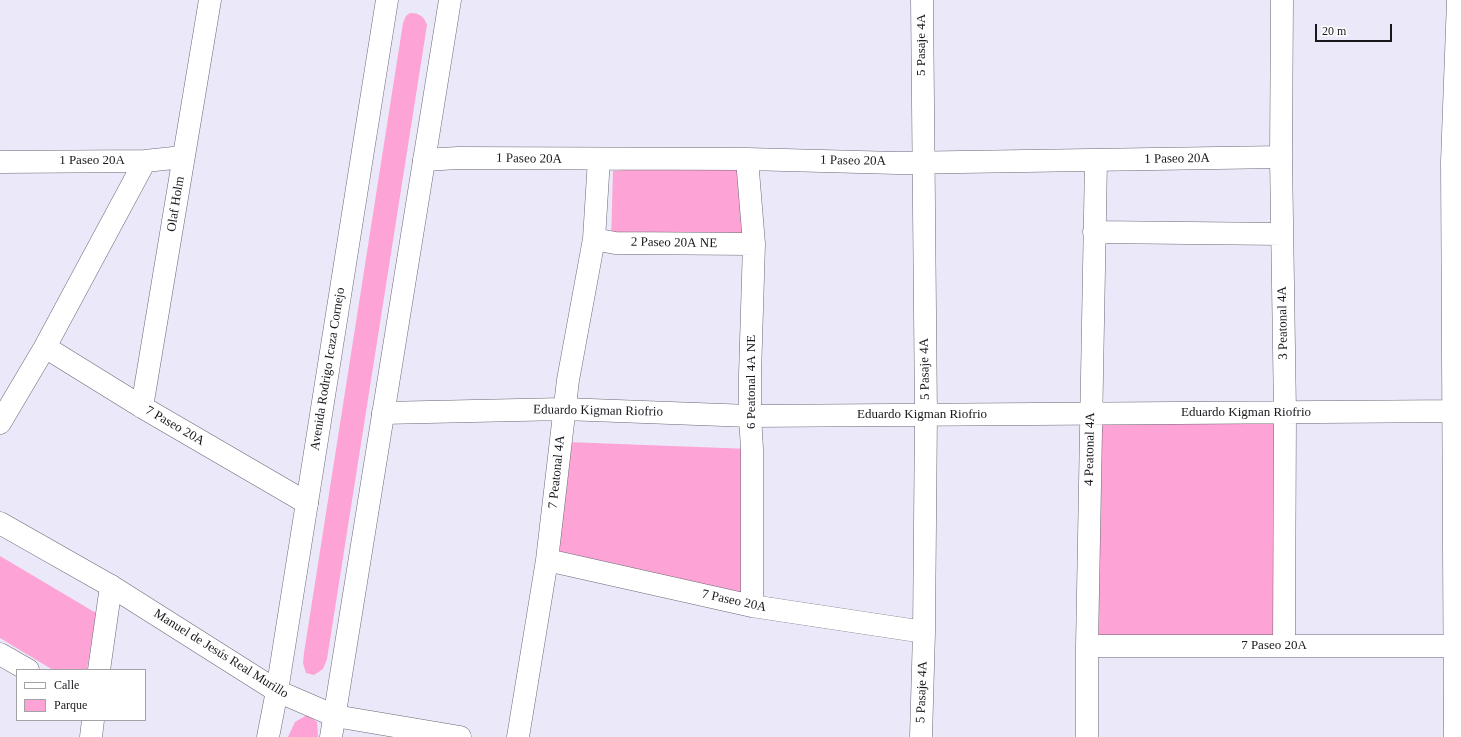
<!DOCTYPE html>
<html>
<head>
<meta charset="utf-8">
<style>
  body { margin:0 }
  #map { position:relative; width:1461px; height:737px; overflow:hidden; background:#ebe8f9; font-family:"Times New Roman",serif }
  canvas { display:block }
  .legend { position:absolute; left:16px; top:669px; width:130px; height:52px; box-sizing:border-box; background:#fff; border:1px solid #a3a2a4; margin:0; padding:5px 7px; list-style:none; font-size:12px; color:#18171c }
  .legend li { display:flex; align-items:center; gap:8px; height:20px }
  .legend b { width:20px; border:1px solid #a3a2a4 }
  .scale { position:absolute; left:1315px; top:24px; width:77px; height:18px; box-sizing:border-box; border:2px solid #18171c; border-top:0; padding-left:5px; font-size:12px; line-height:14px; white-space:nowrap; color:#18171c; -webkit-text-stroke:3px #fff; paint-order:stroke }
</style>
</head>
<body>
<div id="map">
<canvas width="1461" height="737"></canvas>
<ul class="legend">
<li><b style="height:5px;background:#fff"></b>Calle</li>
<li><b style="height:11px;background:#fea3d5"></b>Parque</li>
</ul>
<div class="scale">20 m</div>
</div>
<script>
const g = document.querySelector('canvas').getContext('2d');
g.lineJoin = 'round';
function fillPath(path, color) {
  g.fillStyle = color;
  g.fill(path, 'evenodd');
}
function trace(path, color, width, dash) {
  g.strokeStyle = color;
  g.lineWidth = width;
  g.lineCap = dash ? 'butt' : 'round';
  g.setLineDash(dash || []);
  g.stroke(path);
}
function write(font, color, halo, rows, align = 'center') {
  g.font = font + ' "Times New Roman",serif';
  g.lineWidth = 3.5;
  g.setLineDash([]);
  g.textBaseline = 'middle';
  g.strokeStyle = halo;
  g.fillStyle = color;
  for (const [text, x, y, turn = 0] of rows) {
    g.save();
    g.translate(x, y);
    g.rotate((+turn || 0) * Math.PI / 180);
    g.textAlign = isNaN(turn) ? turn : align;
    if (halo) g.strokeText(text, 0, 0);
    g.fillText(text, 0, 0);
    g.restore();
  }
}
fillPath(new Path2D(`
  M410,13c9,0 14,3 17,12l-100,634 -4,10 -9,6 -8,-2 -3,-10 1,-10 99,-630 3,-7z
  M747,159l3,84 -139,-2 2,-70z
  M1285,412l-1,234h-197l4,-233z
  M567,442l183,7 1,155 -201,-46z
  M0,556l96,57 -9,57h-34l-53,-32z
  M307,715l10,7 1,15h-30l7,-15z`), '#fea3d5');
const street = new Path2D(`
  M1282,0l-1,157 4,255 -1,234
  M747,159l7,85 -4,131v41l2,33v157
  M424,160l34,-2 289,1 150,4 384,-6
  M0,162l145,-1 38,-4
  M1094,232l188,2
  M594,239l21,4 139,1
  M45,347l97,60 165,96
  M142,407l68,-407
  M383,413l181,-4 186,7 711,-5
  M0,423l45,-76 100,-186
  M547,560l205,46 172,26
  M1087,646h374
  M0,654l28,16
  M99,670l12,-84
  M335,716l125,21
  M91,737l2,-17
  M518,737l29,-177 21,-180 26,-141 5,-80
  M921,737l3,-105 2,-217 -4,-415
  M1087,737v-91l9,-485
  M1455,737l-3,-575 6,-162`);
const secondary = new Path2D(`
  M0,523l111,63 166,105 58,25
  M268,737l9,-46 110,-691
  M331,737l119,-737`);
trace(street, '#6a6876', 23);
trace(secondary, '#6a6876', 23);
trace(street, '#fff', 22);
trace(secondary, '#fff', 22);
write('13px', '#18171c', '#fff', [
  ["5 Pasaje 4A",922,45,-90],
  ["1 Paseo 20A",529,159,1],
  ["1 Paseo 20A",1177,159,-1],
  ["1 Paseo 20A",92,161],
  ["1 Paseo 20A",853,161,1],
  ["Olaf Holm",176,204,-81],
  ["2 Paseo 20A NE",674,243,1],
  ["3 Peatonal 4A",1283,323,-91],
  ["Avenida Rodrigo Icaza Cornejo",328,369,-81],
  ["5 Pasaje 4A",925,369,-91],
  ["6 Peatonal 4A NE",752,382,-90],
  ["Eduardo Kigman Riofrio",598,411,1],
  ["Eduardo Kigman Riofrio",1246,413],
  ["Eduardo Kigman Riofrio",922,415],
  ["7 Paseo 20A",175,426,30],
  ["4 Peatonal 4A",1090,449,-89],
  ["7 Peatonal 4A",557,472,-84],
  ["7 Paseo 20A",734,601,12],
  ["7 Paseo 20A",1274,646],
  ["Manuel de Jesús Real Murillo",221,654,32],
  ["5 Pasaje 4A",922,692,-88]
]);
</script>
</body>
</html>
